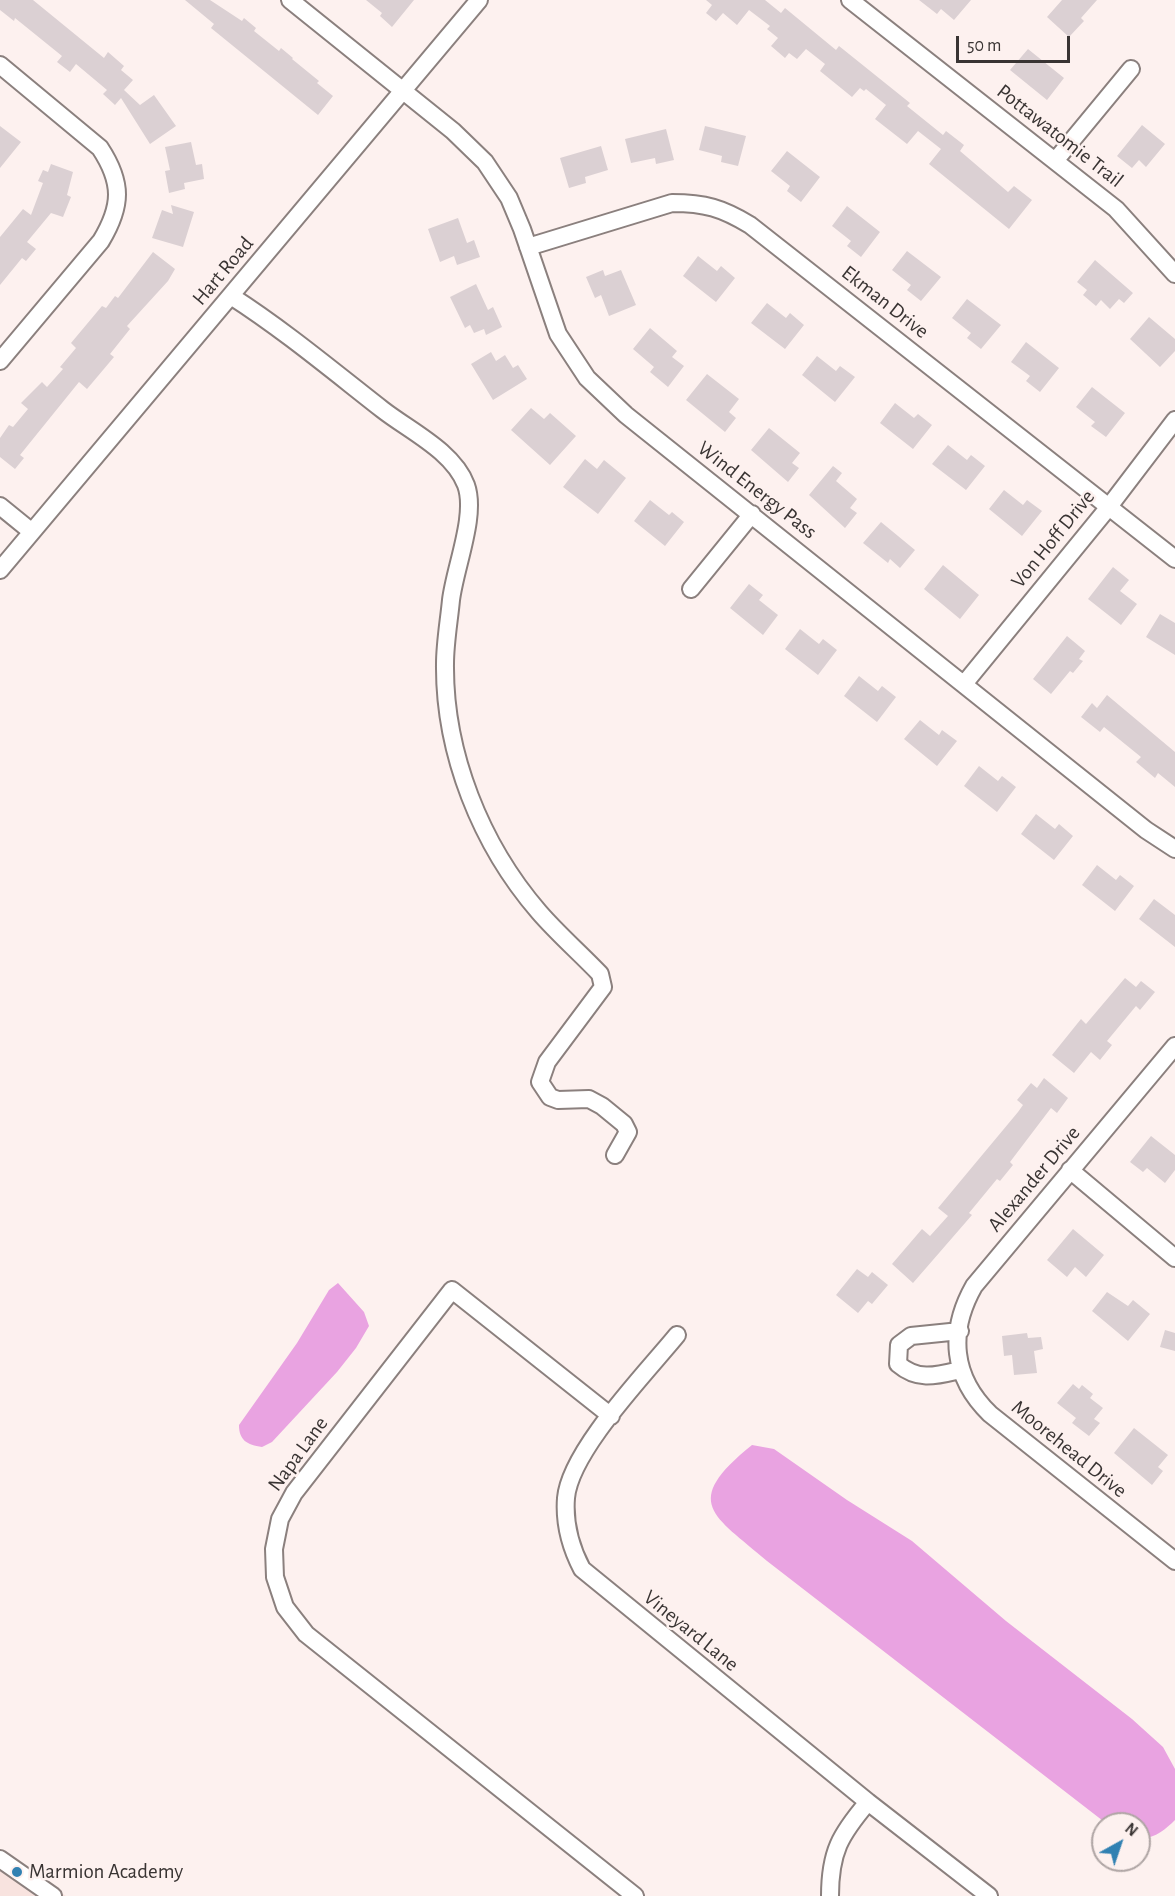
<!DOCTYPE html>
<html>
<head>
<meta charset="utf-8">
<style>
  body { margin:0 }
  #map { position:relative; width:1175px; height:1896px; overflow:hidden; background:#fdf1ef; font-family:"Alegreya Sans",sans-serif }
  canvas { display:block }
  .north { position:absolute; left:1091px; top:1812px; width:60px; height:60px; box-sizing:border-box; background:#fdf1ef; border:2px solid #afa5a4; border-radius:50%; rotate:40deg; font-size:16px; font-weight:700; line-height:24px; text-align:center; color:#393433 }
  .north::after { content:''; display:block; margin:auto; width:21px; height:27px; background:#3181b2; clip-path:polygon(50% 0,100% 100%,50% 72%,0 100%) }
  .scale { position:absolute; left:956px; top:36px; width:114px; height:27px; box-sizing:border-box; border:3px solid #393433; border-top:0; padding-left:8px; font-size:18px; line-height:21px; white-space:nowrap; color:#393433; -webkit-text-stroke:4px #fdf1ef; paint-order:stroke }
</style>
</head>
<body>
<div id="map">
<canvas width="1175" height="1896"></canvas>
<div class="north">N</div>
<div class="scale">50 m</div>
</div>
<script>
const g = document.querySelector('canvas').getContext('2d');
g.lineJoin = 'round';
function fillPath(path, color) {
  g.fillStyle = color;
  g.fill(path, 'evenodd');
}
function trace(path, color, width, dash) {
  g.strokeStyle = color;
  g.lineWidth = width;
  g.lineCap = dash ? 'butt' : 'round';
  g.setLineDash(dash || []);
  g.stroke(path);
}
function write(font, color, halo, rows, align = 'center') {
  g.font = font + ' "Alegreya Sans",sans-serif';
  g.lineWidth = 5;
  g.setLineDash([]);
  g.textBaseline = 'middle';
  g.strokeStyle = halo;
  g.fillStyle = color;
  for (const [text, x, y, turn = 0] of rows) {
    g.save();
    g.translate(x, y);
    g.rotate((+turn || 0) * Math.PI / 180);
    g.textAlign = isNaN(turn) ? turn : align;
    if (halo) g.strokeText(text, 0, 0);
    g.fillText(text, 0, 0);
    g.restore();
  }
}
fillPath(new Path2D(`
  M0,1849l66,47h-66z`), '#f8e3df');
fillPath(new Path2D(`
  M338,1283l26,29 5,14 -13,22 -19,24 -65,70 -10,5c-15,-2 -23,-7 -23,-22l58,-82 32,-53z
  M752,1445l22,4 73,51 65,41 94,80 126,98 31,28 12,22v51c-9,9 -22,20 -36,18v-14h-32l-340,-263c-53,-46 -87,-58 -15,-116z`), '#e9a3e1');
fillPath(new Path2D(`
  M0,0h33l71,58 4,-6 16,14 -3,4 12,10 -9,10 16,15 14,-10 22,31 -26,18 -29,-46 -6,7 -12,-11 4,-4 -31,-26 -6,8 -13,-10 5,-6 -47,-38 -1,3 -14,-11z
  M185,0h25l32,21 2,-3 12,10 -2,3 25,20 2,-3 12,10 -1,1 27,22 -2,2 16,13 -15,19 -107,-87 3,-4z
  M366,0h48l-22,27 -12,-11 2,-3z
  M706,0h59l16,13 4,-5 51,42 3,-4 71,57 -3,3 36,29 3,-4 18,14 -4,6 48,41 6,-6 18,14 -23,29 -80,-65 12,-15 -23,-18 -11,13 -32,-25 11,-14 -20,-16 -2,2 -4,-3 -8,9 -32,-26 5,-7 -19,-15 -9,10 -8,-6 -4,5 -14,-12 7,-8 -11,-9 3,-3 -21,-16 -12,15 -14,-12 -7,8 -10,-8 6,-8z
  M919,0h52l-17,20 -13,-11 -4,5z
  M1062,0h35l-16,18 3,3 -15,16 -22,-20z
  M1028,49l36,29 -17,22 -37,-30z
  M1142,125l23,19 -19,23 -7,-7 -7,8 -15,-12z
  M0,126l21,16 -21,26z
  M705,126l41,10 -8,30 -17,-4 1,-6 -23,-6z
  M666,129l8,31 -18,4 -1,-6 -24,5 -6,-24z
  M191,142l5,23 6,-1 2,15 -20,4 1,6 -16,4 -4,-22 5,-1 -5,-23z
  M601,146l7,24 -23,7 1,6 -17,5 -9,-30z
  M787,151l33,26 -19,25 -14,-11 3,-5 -19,-15z
  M51,164l22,8 -6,23 4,2 -8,20 -12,-4 -24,29 9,7 -10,12 -4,-3 -22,27v-48l23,-28 8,6 12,-32 -5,-2 5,-11 5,2z
  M171,205l23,7 -11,35 -31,-9 10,-28 11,4z
  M847,206l33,26 -19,25 -14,-11 4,-5 -19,-15z
  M458,218l9,25 7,-3 6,17 -23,8 -3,-9 -14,6 -12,-33z
  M907,251l34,26 -20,24 -14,-11 4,-5 -19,-15z
  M153,252l22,17 -7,12 -41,45 3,3 -20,25 4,3 -27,32 -8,-7 -59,73 4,3 -9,11 -15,-12v-19l9,-13 4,2 15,-18 -7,-6 21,-21 5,5 16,-18 -3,-2 16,-19 -5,-5 31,-37 4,2 9,-12 3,2z
  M698,256l19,15 4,-5 14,12 -19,24 -33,-26z
  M1095,260l38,33 -9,10 -5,-4 -9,10 -9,-9 -5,6 -13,-11 4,-5 -10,-8z
  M603,270l2,6 16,-6 15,35 -27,11 -8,-21 -6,3 -9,-21z
  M476,284l12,26 5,-3 9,20 -16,8 -2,-6 -10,4 -4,-8 -5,3 -15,-31z
  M967,299l34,26 -20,24 -14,-11 4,-5 -19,-15z
  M767,303l19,15 4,-5 14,12 -19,24 -34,-26z
  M1149,317l26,22v12l-15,16 -30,-28z
  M650,328l27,23 -5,6 12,9 -16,21 -18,-15 4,-5 -21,-18z
  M1026,342l33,26 -19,24 -14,-11 4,-5 -19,-14z
  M491,352l5,9 9,-6 8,13 5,-3 9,14 -34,21 -22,-36z
  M817,356l19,15 4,-5 15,11 -20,25 -33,-27z
  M707,374l32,25 -10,13 7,6 -11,14 -39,-32z
  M1092,387l33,26 -19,24 -15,-11 4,-4 -19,-15z
  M895,403l19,15 4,-4 14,11 -19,24 -33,-26z
  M531,408l13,11 6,-6 26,23 -26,29 -39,-35z
  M769,428l31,25 -8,10 7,5 -11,14 -37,-32z
  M948,445l19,15 4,-5 14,11 -19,24 -34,-26z
  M585,459l12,10 7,-9 22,18 -28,36 -35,-27z
  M833,466l9,7 -6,8 21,18 -7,9 7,5 -12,15 -36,-33z
  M1004,490l19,15 4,-5 15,11 -20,25 -33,-27z
  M650,500l19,15 3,-3 12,10 -19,24 -31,-25z
  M881,522l34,28 -15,18 -10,-9 -2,4 -25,-20z
  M943,565l36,30 -19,24 -36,-30z
  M1113,567l16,13 -9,11 17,13 -16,21 -33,-26z
  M749,584l14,11 -4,5 19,15 -15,20 -33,-27z
  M1160,614l15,9v32l-29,-18z
  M800,629l19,15 4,-5 14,11 -19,25 -33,-26z
  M1067,636l18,15 -6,8 4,2 -10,12 -3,-2 -19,23 -18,-15z
  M859,676l19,15 4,-5 14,11 -19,25 -33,-26z
  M1107,695l68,57v35l-17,-14 -3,5 -19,-16 5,-5 -37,-30 -4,5 -19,-15 11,-14 5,5z
  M920,720l19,15 3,-5 15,11 -20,25 -33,-27z
  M979,766l19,15 4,-5 14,11 -19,25 -33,-26z
  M1036,814l19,15 4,-5 14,12 -19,24 -33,-26z
  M1097,865l19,15 4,-5 14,11 -19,25 -33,-26z
  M1154,899l21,16v32l-36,-28z
  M1125,978l11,9 5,-6 14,11 -15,18 -4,-4 -29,35 5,4 -12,15 -9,-8 -17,21 -22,-18 29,-36 5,5z
  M1044,1078l24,20 -11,15 -6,-5 -41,54 3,3 -13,16 -3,-2 -28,34 3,2 -59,68 -21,-19 30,-35 8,7 18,-20 -10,-8 80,-96 5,-7 -6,-5 14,-17 6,5z
  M1151,1136l24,19v15l-10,13 -18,-15 -4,4 -13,-10z
  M1073,1229l31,26 -18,22 -11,-10 -8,10 -20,-17z
  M857,1269l11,8 4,-5 16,13 -16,19 -4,-3 -10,12 -22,-18z
  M1107,1292l21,14 5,-6 17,14 -22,27 -36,-30z
  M1165,1330l10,3v18l-15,-4z
  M1027,1333l1,5 13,-1 2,12 -9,2 3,22 -23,2 -2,-20 -8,1 -2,-20z
  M1073,1384l6,5 3,-4 11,9 -3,4 13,10 -9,11 6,4 -11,13 -17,-13 4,-5 -19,-15z
  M1134,1428l34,27 -10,12 5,4 -11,14 -38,-32z`), '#dbd0d3');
const minor = new Path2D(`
  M290,0l163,131 32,31 24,36 13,31 36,105 29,44 39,37 520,415 29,19
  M850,0l266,209 59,65
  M0,65l100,83c23,35 22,58 1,93l-101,120
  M1055,161l76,-92
  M528,247l144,-44c33,0 50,5 78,22l425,334
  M231,296c53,34 102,75 152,114 27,21 70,41 83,75 11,30 -11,82 -15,115 -2,21 -6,43 -6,64 -1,89 36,181 94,248 19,22 41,41 61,62l3,13 -56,75 -7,20 10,15 8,3 31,-1 13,7 22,18 4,8 -13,23
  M0,506l32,26
  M0,570l479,-570
  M691,589l61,-75
  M964,684l144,-176 67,-88
  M1175,1046l-201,240c-26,46 -22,91 16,128l185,147
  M1070,1170l105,88
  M960,1331l-49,5 -12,9 -1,19c20,17 37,12 62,6
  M677,1335c-31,38 -107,116 -111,163 -2,26 4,48 16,71l286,233 121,94
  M611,1416l-159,-126 -158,203 -14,26 -6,30 1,28 10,30 21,27 329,262
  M0,1859l53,37
  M830,1896c0,-44 10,-61 38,-94`);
trace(minor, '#8b807e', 20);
trace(minor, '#fff', 16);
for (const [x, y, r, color] of [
  [17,1872,6,"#3181b2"]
]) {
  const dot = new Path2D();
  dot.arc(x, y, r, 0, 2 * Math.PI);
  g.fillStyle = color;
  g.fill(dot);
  trace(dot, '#fdf1ef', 2);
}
write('21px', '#393433', '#fdf1ef', [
  ["Pottawatomie Trail",1060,136,38],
  ["Hart Road",223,271,-50],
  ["Ekman Drive",885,302,38],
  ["Wind Energy Pass",757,490,38],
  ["Von Hoff Drive",1053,539,-51],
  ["Alexander Drive",1034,1179,-50],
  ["Moorehead Drive",1069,1449,39],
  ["Napa Lane",298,1454,-54],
  ["Vineyard Lane",691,1631,39]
]);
write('21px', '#393433', '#fdf1ef', [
  ["Marmion Academy",29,1872]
], 'left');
</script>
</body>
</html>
